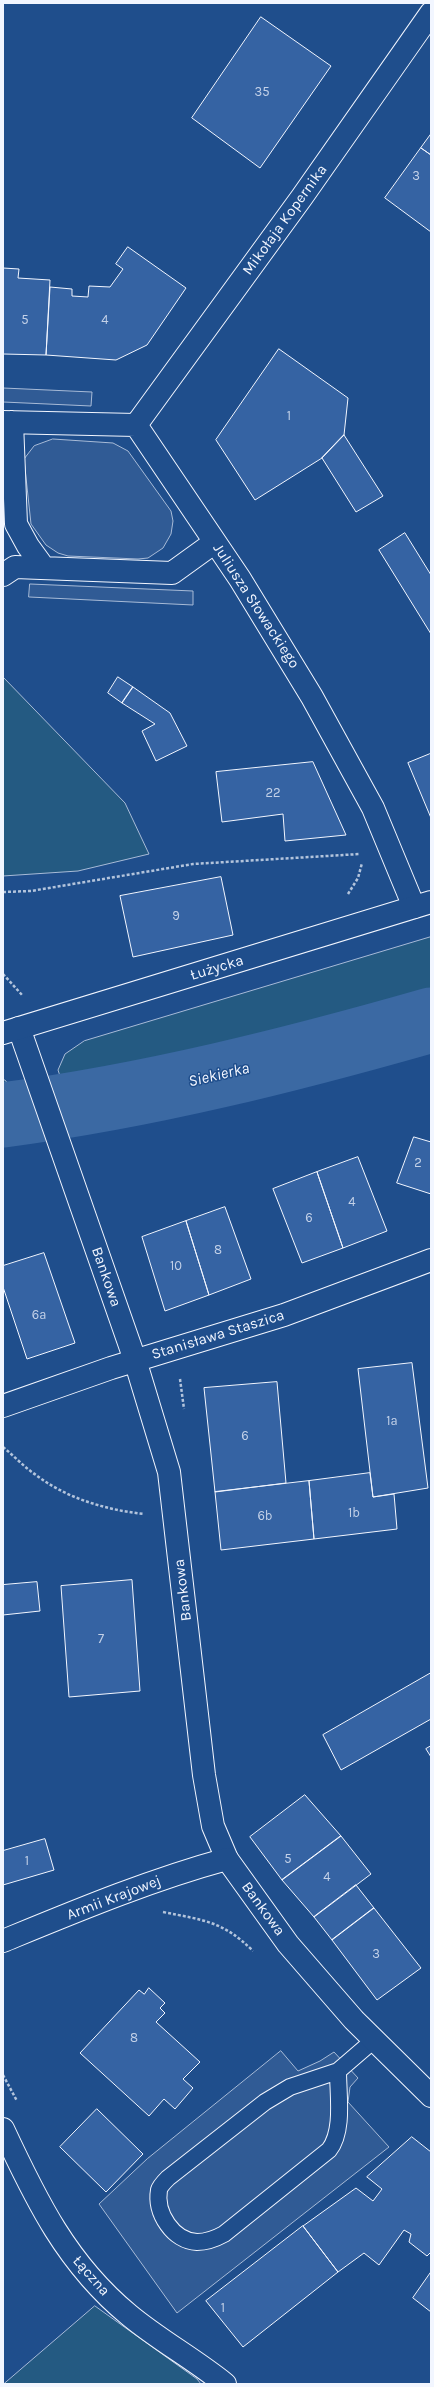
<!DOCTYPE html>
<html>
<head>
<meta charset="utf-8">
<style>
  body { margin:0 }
  #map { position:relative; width:434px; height:2387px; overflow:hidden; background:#1f4e8c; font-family:Karla,sans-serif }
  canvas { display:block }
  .frame { position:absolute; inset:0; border:4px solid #f2f6ff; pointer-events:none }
</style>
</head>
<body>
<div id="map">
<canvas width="434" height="2387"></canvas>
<div class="frame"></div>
</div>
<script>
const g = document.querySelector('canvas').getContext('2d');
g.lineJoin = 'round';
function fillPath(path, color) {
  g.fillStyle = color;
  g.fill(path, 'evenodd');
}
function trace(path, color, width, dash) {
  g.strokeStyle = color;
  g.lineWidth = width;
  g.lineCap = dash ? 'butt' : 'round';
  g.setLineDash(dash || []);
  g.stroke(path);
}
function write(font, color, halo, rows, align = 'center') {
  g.font = font + ' Karla,sans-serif';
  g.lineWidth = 3;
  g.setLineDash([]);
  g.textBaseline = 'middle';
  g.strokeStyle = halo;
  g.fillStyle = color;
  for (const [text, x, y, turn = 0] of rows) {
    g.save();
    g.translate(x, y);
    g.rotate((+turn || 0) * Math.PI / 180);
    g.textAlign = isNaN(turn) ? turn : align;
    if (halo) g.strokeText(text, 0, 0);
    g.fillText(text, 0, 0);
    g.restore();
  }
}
const green = new Path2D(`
  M3,677l122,126 24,51 -71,17 -75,5z
  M431,937v55l-368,93 -5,-15 7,-16 19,-13z
  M3,1079l3,2 7,15 -10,1z
  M95,2306l102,73 4,5h-197z`);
fillPath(green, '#245a82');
trace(green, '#a8bbd7', 1);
const parking = new Path2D(`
  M3,388l89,4 -1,14 -88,-4z
  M53,439l60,4 15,8 43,60 2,10 -2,13 -8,14 -15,10 -10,1 -70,-3 -10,-3 -12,-8 -15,-21 -7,-65 10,-13z
  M30,584l163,7v14l-164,-8z
  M281,2051l17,20 22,-10 14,-9 24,26 -8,9 -2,15 41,45 -212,166 -78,-109 48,-45z`);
fillPath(parking, '#305b95');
trace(parking, '#a8bbd7', 1);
trace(new Path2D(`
  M3,1115c145,-19 288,-55 428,-95`), '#3b69a3', 65);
const building = new Path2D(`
  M261,17l70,49 -71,102 -68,-50z
  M431,134v21l-10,-7z
  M421,148l10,7v77l-46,-34z
  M128,247l58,41 -39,57 -31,15 -70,-5 4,-68 22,2v7l16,1 1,-11 21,1 13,-18 -7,-5z
  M3,268l16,1 -1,9 32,2 -4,75 -43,-1z
  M279,349l69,49 -4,37 -22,23 -67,42 -39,-60z
  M344,435l39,61 -27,16 -34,-54z
  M405,533l26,42v59l-52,-84z
  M118,677l15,10 -11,16 -14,-10z
  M133,687l37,26 17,33 -31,15 -14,-30 13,-7 -33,-21z
  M430,754l1,1v63l-23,-55z
  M313,762l33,73 -61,6 -2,-27 -61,8 -6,-50z
  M221,877l12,58 -100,22 -13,-61z
  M414,1137l17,5v52l-34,-11z
  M358,1157l29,74 -44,17 -26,-76z
  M317,1172l26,76 -41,15 -29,-74z
  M225,1207l26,72 -42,16 -23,-74z
  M186,1221l23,74 -44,16 -23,-74z
  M44,1253l31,90 -48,16 -24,-72v-21z
  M412,1363l16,125 -55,9 -15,-128z
  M277,1382l9,101 -71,9 -11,-104z
  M370,1473l3,24 21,-3 3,35 -83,10 -5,-58z
  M309,1481l5,58 -93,11 -6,-58z
  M132,1580l8,111 -71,6 -8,-111z
  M37,1582l3,29 -37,4v-30z
  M431,1673v46l-90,51 -18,-35z
  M431,1746v11l-5,-8z
  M305,1795l36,41 -59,44 -32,-43z
  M341,1836l30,38 -57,43 -32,-37z
  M45,1839l9,31 -51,15v-34z
  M356,1885l18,23 -42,32 -18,-23z
  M374,1908l47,60 -44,32 -45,-60z
  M149,1988l16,15 -5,5 5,5 -9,9 44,40 -17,17 10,9 -18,21 -11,-10 -15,17 -69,-63 59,-63 5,4z
  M97,2109l46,45 -37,38 -46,-45z
  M412,2137l19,15v100l-4,4 -18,-14 2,-8 -7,-4 -25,35 -15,-12 -26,19 -35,-46 53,-38 17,13 9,-12 -15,-12z
  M303,2226l35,46 -95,75 -37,-46z
  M431,2272v40l-18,-14z`);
fillPath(building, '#3563a3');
trace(building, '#f2f6ff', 1);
const service = new Path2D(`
  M338,2071c0,24 6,60 -9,79l-105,84c-9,5 -17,8 -27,8 -24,-1 -42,-29 -38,-52 1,-4 6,-9 9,-12l97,-76 25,-15 48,-16 36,-31`);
const minor = new Path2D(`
  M3,422l133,3
  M12,422l4,102 12,22 16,22
  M136,425l104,154 72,118 61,111 41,99
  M136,425l166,-228 129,-184
  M3,575l12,-8 157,6 43,-31
  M19,1028l116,332 34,112 35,303 9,51 14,33
  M3,1406l108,-38 173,-53 147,-55
  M3,2129c33,71 64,135 126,186 30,25 65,44 96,69`);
const tertiary = new Path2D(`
  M3,1033l428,-131`);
const secondary = new Path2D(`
  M3,1941c73,-30 147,-61 224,-82l61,85 66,76 77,76`);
trace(service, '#f2f6ff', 18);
trace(minor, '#f2f6ff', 24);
trace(tertiary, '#f2f6ff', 24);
trace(secondary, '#f2f6ff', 24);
trace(new Path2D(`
  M3,892l28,-1 162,-27 167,-10
  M348,894l10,-16 4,-15
  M3,974l20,22
  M180,1379l4,30
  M3,1447c11,9 21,20 33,28 30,23 70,35 108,39
  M163,1912c40,8 60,9 90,39
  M3,2075l14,26`), '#b3c4dc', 2.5, [3, 2]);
trace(service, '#1f4e8c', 16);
trace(minor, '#1f4e8c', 22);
trace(tertiary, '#1f4e8c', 22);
trace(secondary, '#1f4e8c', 22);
write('13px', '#c3d1e8', null, [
  ["35",262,92],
  ["3",416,176],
  ["5",25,320],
  ["4",105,320],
  ["1",289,416],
  ["22",273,793],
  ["9",176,916],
  ["2",418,1163],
  ["4",352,1202],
  ["6",309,1218],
  ["8",218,1250],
  ["10",176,1266],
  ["6a",39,1315],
  ["1a",392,1421],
  ["6",245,1436],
  ["1b",354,1513],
  ["6b",265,1516],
  ["7",101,1639],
  ["5",288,1859],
  ["1",27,1861],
  ["4",327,1877],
  ["3",376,1954],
  ["8",134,2038],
  ["1",223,2308]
]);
write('15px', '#f2f6ff', '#1f4e8c', [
  ["Mikołaja Kopernika",285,220,-54],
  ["Juliusza Słowackiego",256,606,57],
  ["Łużycka",217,968,-17],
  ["Bankowa",106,1277,71],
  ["Stanisława Staszica",218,1335,-17],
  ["Bankowa",183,1590,-97],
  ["Armii Krajowej",114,1898,-21],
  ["Bankowa",263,1909,54],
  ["Łączna",91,2276,49]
]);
write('italic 16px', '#f2f6ff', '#1f4e8c', [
  ["Siekierka",219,1075,-13]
]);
</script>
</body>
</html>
